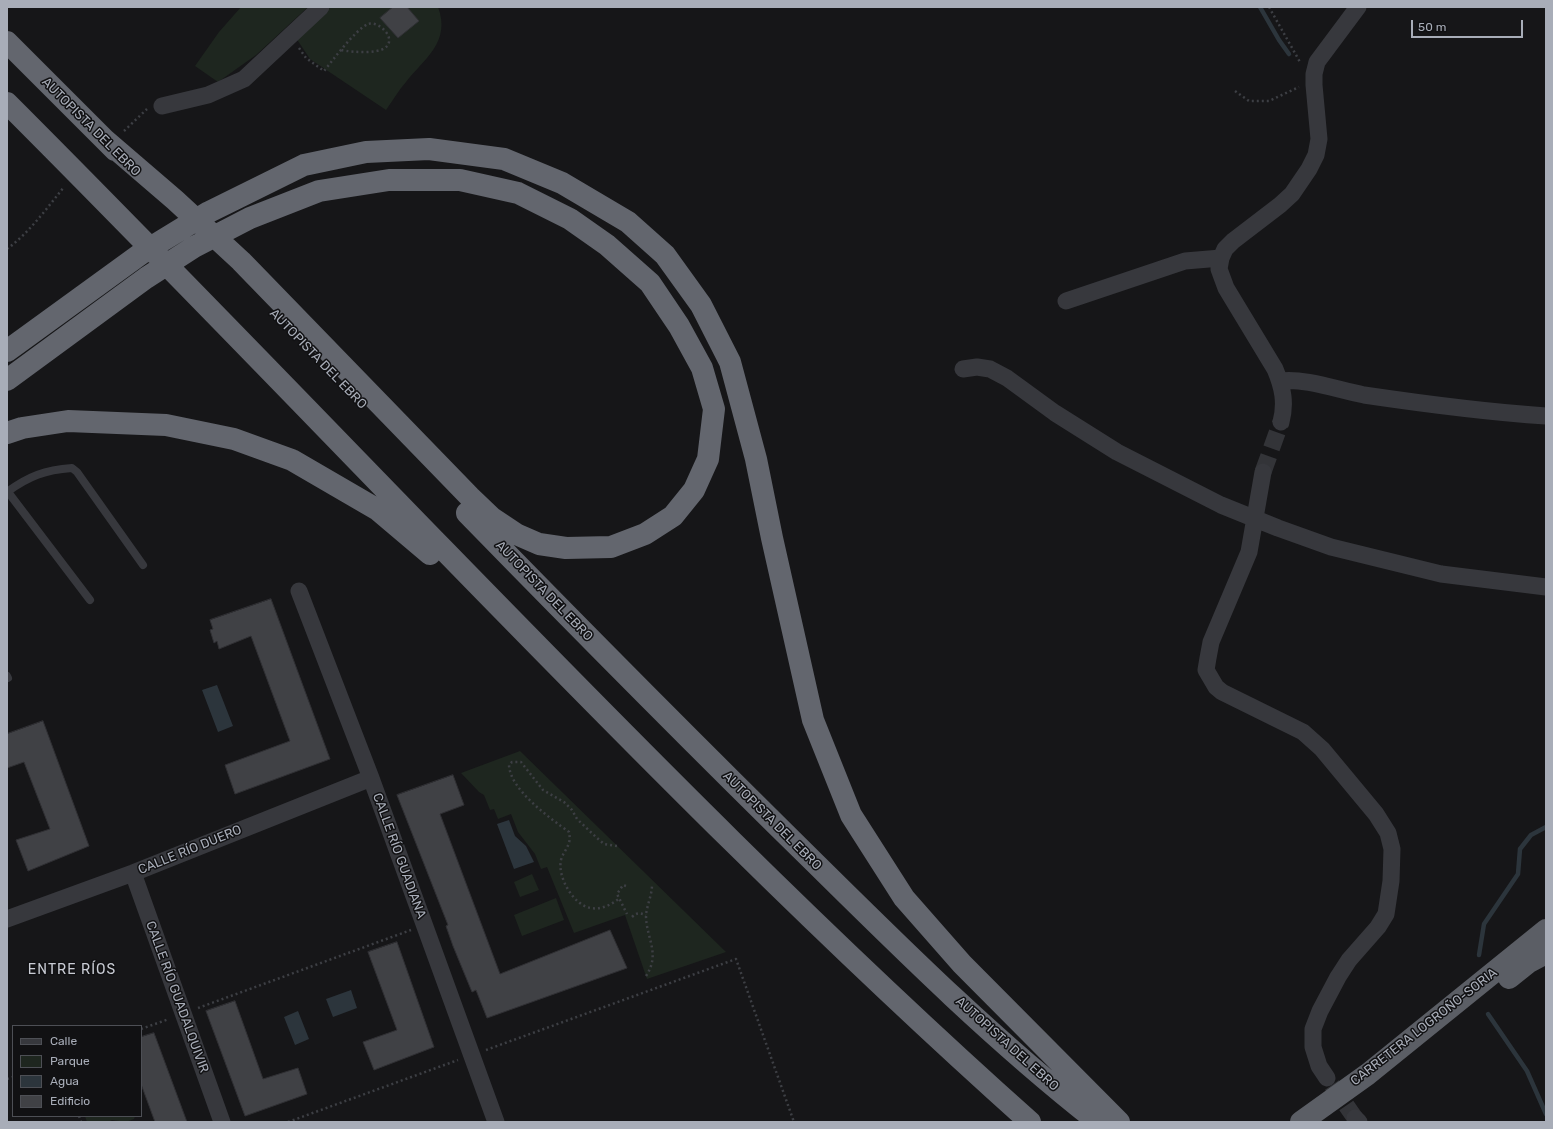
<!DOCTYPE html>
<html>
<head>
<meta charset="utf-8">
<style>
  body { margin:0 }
  #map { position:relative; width:1553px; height:1129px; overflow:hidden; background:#161618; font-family:Rubik,sans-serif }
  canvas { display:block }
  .frame { position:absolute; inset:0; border:8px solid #a8adb8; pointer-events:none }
  .legend { position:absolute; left:12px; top:1025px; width:130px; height:92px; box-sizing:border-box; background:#111113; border:1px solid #4d4f55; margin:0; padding:5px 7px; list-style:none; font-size:12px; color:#a8adb8 }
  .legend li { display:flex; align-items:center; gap:8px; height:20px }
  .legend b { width:20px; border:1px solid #4d4f55 }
  .scale { position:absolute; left:1411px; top:20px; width:112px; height:18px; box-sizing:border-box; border:2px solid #a8adb8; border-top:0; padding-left:5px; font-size:12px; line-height:14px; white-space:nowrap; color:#a8adb8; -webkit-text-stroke:3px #111113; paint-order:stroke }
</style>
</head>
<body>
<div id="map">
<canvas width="1553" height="1129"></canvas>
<div class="frame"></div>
<ul class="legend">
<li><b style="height:5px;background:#37383d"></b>Calle</li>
<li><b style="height:11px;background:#1e261f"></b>Parque</li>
<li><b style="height:11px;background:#2c353c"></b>Agua</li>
<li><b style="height:11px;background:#404145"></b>Edificio</li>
</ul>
<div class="scale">50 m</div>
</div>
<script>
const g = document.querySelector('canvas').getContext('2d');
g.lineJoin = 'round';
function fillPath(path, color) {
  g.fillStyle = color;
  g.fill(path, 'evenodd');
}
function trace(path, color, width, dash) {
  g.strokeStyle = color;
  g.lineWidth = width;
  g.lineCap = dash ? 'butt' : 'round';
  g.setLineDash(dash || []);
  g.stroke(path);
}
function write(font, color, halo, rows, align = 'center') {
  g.font = font + ' Rubik,sans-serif';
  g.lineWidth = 3;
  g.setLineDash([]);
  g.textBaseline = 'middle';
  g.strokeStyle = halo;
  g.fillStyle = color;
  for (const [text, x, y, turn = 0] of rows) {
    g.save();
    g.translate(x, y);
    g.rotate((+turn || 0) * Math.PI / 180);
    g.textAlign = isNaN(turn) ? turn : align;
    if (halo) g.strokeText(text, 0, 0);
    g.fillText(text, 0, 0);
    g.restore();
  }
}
fillPath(new Path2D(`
  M241,7h67l-52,48 -38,27 -23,-16 24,-34z
  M331,7h107c13,35 -13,51 -32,75 -7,8 -13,18 -20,28l-76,-51 -14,-21z
  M520,751l206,201 -79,27 -22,-64 -51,18 -27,-66 -6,2 -6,-15 -17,-22 -7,-18 -13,5 -4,-10 -4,1 -6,-15 -5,-3 -18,-19z
  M532,874l7,16 -19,7 -6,-15z
  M556,898l8,22 -42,16 -8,-21z
  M85,1116h50l-1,3 -8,3 -14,-2 -4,2h-21z`), '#1e261f');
fillPath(new Path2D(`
  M217,685l16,41 -15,6 -16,-42z
  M509,820l6,16 11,10 8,16 -20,7 -17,-45z
  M351,990l6,18 -24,9 -7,-18z
  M298,1011l11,28 -14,6 -11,-28z`), '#2c353c');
trace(new Path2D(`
  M1260,7l19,33 10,14
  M1479,955l5,-31 34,-50 2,-25 11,-14 15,-8
  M1488,1014l39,57 19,43`), '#2c353c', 4.5);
const building = new Path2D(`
  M393,7h14l12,14 -21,17 -18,-20z
  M271,599l59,160 -95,35 -10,-29 65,-24 -39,-105 -32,13 -2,-8 -3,2 -4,-13 3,-1 -3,-9z
  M43,721l46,125 -61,25 -12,-31 34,-11 -26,-67 -17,6v-34z
  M453,775l11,30 -24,9 60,160 110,-44 17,38 -140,50 -11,-28 -4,2 -19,-46 -7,-20 2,-1 -51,-130z
  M397,942l37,105 -60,23 -11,-28 34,-12 -29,-78z
  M235,1001l28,78 35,-11 9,26 -62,22 -39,-105z
  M154,1033l33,89h-32l-14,-38v-47z`);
fillPath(building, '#404145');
trace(building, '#303034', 1);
trace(new Path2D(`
  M1263,472l18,-50
  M1332,1085l23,33`), '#333438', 17, [17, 8]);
trace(new Path2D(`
  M1269,7l31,55
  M299,48l7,10 18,13c9,-11 31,-41 44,-47 9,-3 23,9 21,18 -2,14 -38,10 -48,8
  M1235,91l14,10h20l30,-14
  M124,131l23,-22
  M7,249c22,-16 40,-41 57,-62
  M617,846l-13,-2 -7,-6 -20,-19 -5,-9 -8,-8 -21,-12 -22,-28h-9l-3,3c1,25 41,53 60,67 3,14 -5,17 -8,28 -4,17 13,46 30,48 11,2 21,-4 29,-10
  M626,886l-3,-1 -6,9 10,20
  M632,917c5,-5 8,-4 14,-2
  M646,976c15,-23 0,-37 0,-61 1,-10 6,-20 6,-30
  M198,1008l213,-78
  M141,1029l28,-10
  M486,1050l250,-91 58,163
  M7,1079l6,-2
  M79,1116l2,6
  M288,1122l170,-62`), '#3d3f44', 2.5, [2, 3]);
trace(new Path2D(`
  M7,492c22,-16 38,-22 65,-24l5,4 66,93
  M8,492l82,108
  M7,676l1,2`), '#37383d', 8);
trace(new Path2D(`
  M162,106l46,-11 36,-16 77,-72
  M1066,301l119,-40 36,-3
  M963,369l14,-2 13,2 17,9 48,35 62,39 104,53 57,23 53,19 110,27 105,13
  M1280,381c27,-3 57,9 84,14 61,9 121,17 182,21
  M1281,422c5,-19 2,-34 -6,-53l-49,-81 -7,-19 2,-11 4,-9 8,-8 47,-36 12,-11 17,-25 7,-14 3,-16 -5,-54v-11l3,-12 41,-55
  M1263,472l-14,80 -38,90 -3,16 -2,12 10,17 6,5 81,40 19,17 54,65 12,19 4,16 -1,32 -5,33 -8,13 -29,33 -11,17 -18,34 -7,18v18l6,19 8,12
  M299,591l72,187 125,344
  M133,873l89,249
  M7,919l126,-46 238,-95
  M1355,1118l4,4`), '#37383d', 17);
trace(new Path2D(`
  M1509,978l20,-16 17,-9
  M1301,1122l67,-48 178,-144`), '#5b5e65', 22);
trace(new Path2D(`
  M7,42l108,108
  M7,103c147,147 291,297 436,446 191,196 383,391 587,573
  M7,351l135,-98 67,-41 95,-47 62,-13 63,-3 75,10 58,24 66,39 37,33 36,50 29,57 26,97 16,79 41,182 38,95 53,83 58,66 157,158
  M7,380l139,-102 48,-31 56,-29 69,-27 70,-11h71l58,13 52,26 37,26 43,38 29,43 23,42 12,41 -6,50 -14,31 -21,26 -28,18 -34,13 -45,1 -27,-4 -23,-10 -24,-16 -22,-21 -229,-236 -66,-61 -71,-61
  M7,433l15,-5 46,-7 98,4 68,14 58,21 86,50 52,44
  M467,513c115,118 231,235 348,350 91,90 182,180 283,259`), '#63666e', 22);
write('13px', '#a8adb8', '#111113', [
  ["AUTOPISTA DEL EBRO",91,127,45],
  ["AUTOPISTA DEL EBRO",318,359,46],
  ["AUTOPISTA DEL EBRO",544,591,46],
  ["AUTOPISTA DEL EBRO",772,821,45],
  ["CALLE RÍO DUERO",190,850,-22],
  ["CALLE RÍO GUADIANA",399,856,70],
  ["CALLE RÍO GUADALQUIVIR",177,997,70],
  ["CARRETERA LOGROÑO-SORIA",1424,1027,-38],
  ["AUTOPISTA DEL EBRO",1007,1044,42]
]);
g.letterSpacing = '1px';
write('14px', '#c9ccd4', '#111113', [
  ["ENTRE RÍOS",72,970]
]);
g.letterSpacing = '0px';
</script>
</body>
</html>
